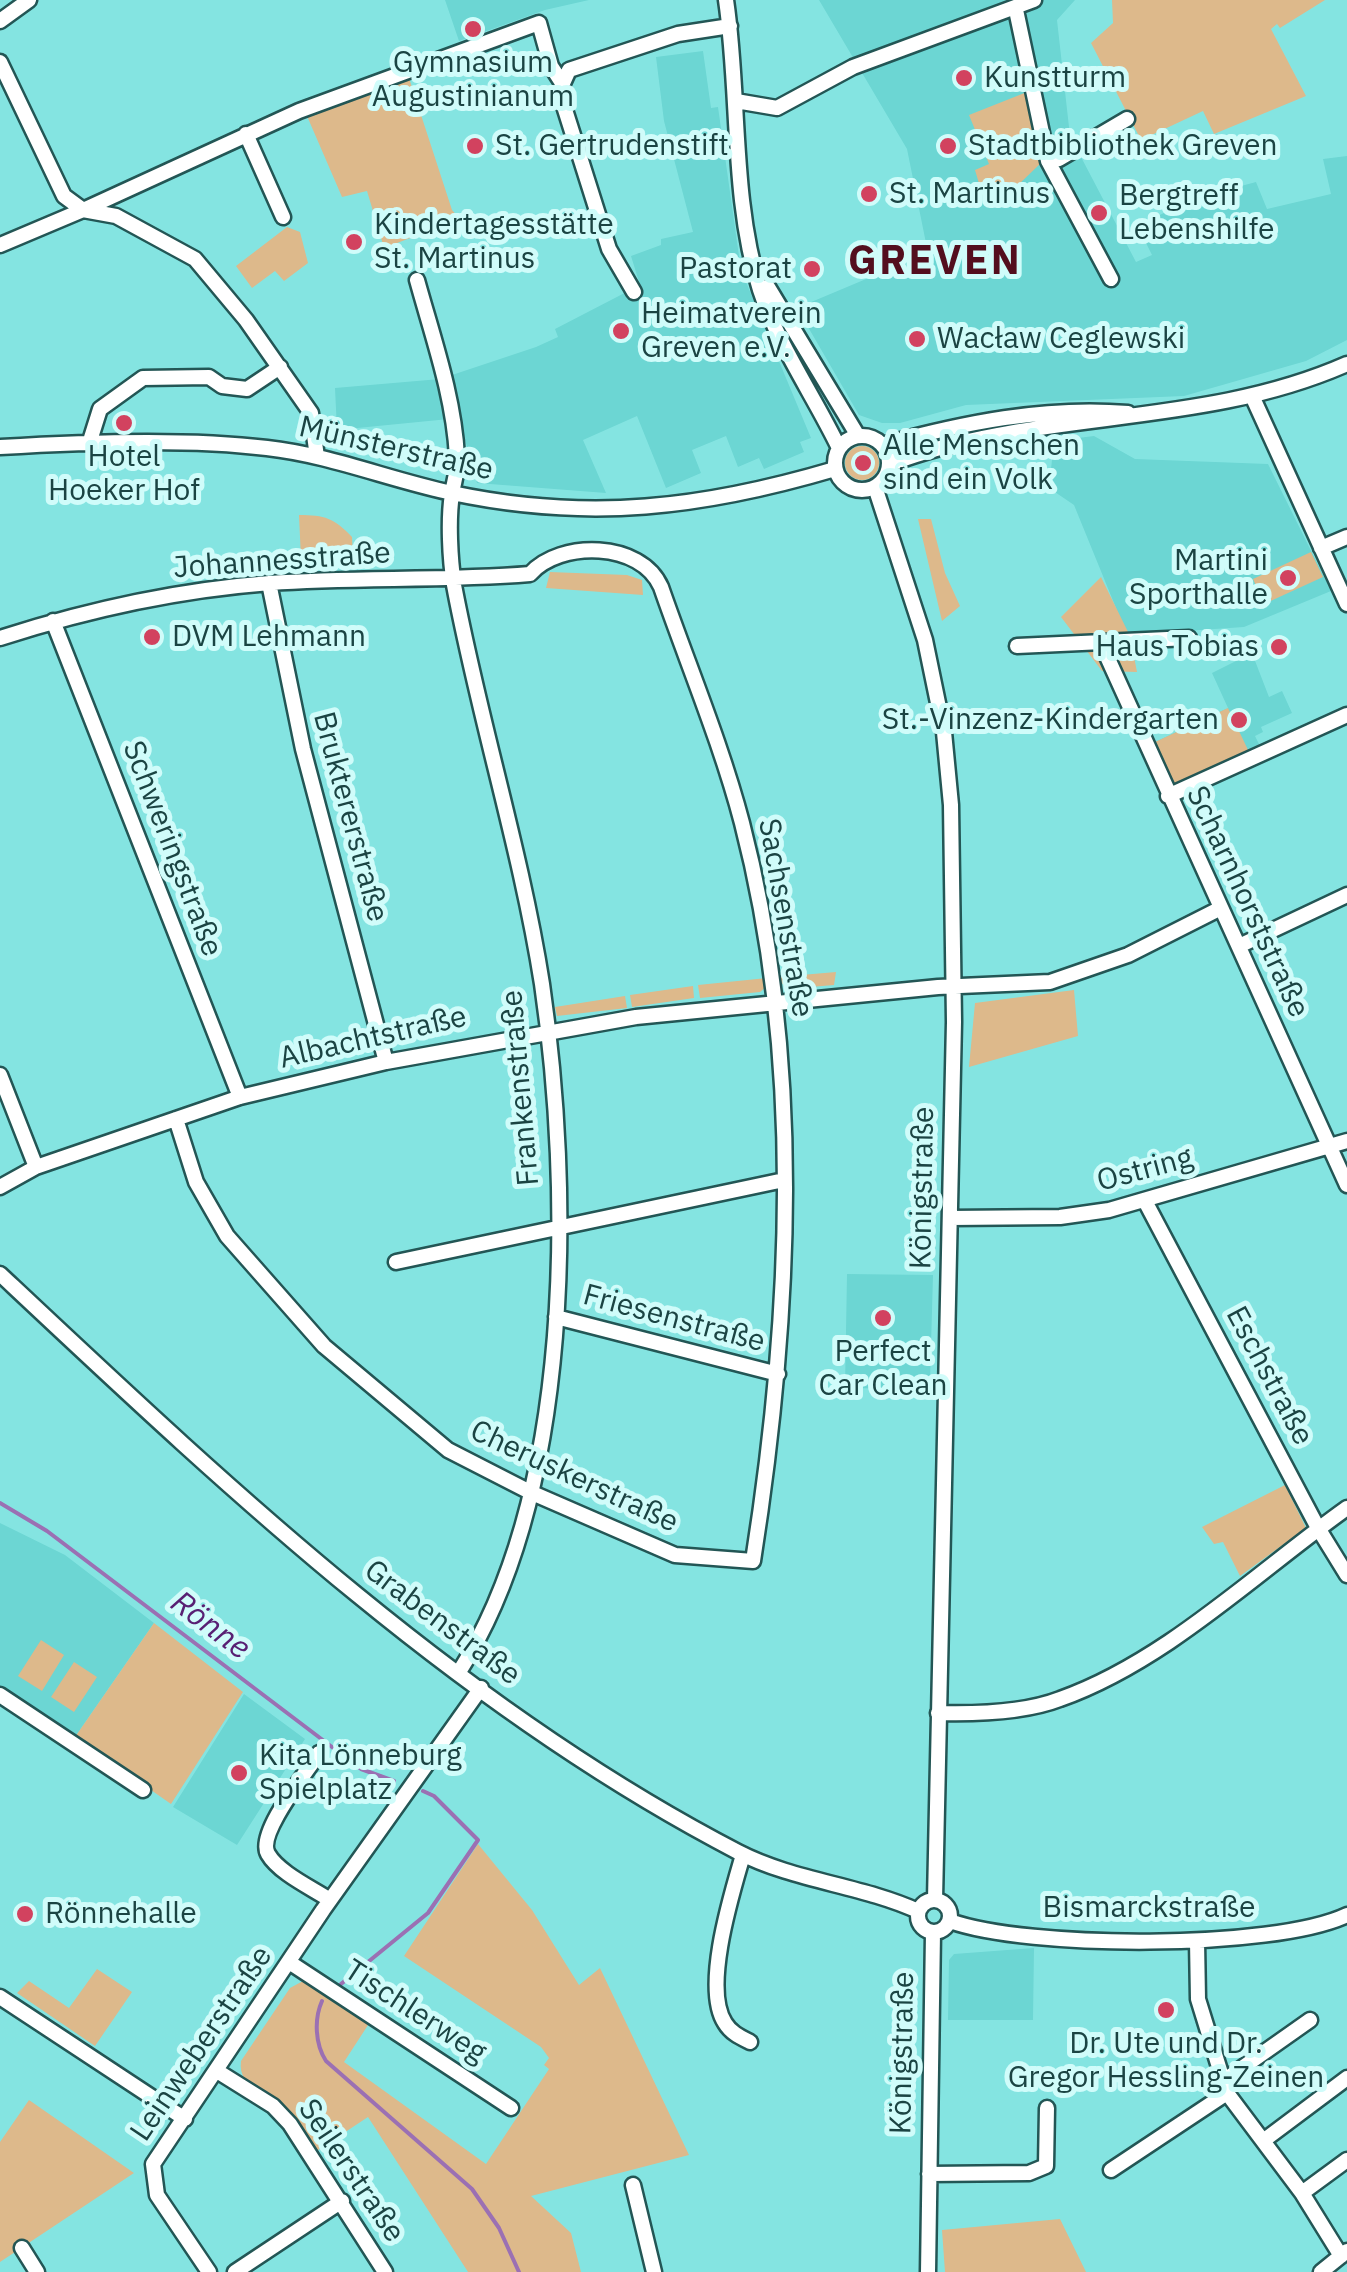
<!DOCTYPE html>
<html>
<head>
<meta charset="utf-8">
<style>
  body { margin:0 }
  canvas { display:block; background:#84e4e1 }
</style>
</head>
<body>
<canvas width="1347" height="2272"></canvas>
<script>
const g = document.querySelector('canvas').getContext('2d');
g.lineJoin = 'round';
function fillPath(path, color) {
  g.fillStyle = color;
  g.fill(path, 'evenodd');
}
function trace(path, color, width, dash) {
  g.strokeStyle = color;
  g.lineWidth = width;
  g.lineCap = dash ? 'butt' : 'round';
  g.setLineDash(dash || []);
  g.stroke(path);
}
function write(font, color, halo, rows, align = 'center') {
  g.font = font + ' "IBM Plex Sans",sans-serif';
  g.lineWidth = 10;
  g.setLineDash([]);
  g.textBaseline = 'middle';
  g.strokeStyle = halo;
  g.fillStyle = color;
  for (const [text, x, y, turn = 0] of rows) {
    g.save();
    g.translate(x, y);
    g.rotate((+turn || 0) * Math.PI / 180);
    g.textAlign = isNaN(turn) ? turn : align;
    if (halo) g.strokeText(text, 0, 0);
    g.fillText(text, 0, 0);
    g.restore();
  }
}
fillPath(new Path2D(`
  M445,0h144l-44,10 -86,31z
  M819,0h256l-18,20 13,116 66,126 16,-7 -15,-30 63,-28 56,-15 11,27 64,-15 -8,-35 24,-3v184l-41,21 -122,35 -218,9 -66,18h-18l-23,-8 -62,-107 131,-55 -21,-104z
  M703,51l8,57 7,-1 23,163 70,168 -11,4 4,10 -40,17 -5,-11 -21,9 -12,-31 -34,14 9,23 -35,15 -29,-72 -54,24 23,53 -129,-10 -18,-65 -122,12 -2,-42 105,-9 96,-32 22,-10 -3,-8 85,-44 -9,-29 30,-11v-6l32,-7 -29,-111 -8,-64z
  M1094,436l41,23 133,5 63,127 -87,36 -117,8 -53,-130 -25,-17 5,-47z
  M1252,653l17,44 13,-6 10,22 -31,14 2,5 -8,4 5,10 -85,40 -20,-44 73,-34 -16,-35z
  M847,1274l86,1 -3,106h-11l-1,8 -73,-1z
  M0,1523l65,32 89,68 -79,114 -75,-49z
  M244,1694l61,45 -68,106 -64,-38z
  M1034,1948l-1,72h-85l1,-60 5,-6z`), '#6cd6d3');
fillPath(new Path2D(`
  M1112,0h213l-45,28 -3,-4 -6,5 35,67 -92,38 -11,-23 -62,29 -50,-97 22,-20z
  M409,78l43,132 8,9 -76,29 -17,-57 -25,6 -35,-81z
  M1027,92l14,71 -24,23 -34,11 -8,-27 14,-6 -20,-49z
  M287,227l13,5 8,31 -24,18 -9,-10 -23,17 -16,-22z
  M845 463a17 17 0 1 1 34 0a17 17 0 1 1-34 0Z
  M299,515c26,0 35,3 53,22l1,20 -52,2z
  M918,519h13l14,54 15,33 -18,15z
  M1311,552l12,25 -59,27 -11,-25z
  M550,572l77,3 15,5 1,15 -97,-7z
  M1101,577l29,59 7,36 -35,-1 -41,-54z
  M1228,708l21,44 -74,34 -20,-44z
  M836,972l-2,13 -48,4 -8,-12z
  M767,978l-1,9 -6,5 -60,6 -2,-13z
  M693,986l1,12 -62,9 -2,-12z
  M1074,990l4,46 -109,31 6,-64z
  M625,996l2,12 -70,8 -2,-9z
  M1285,1485l21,43 -66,48 -17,-34 -9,2 -12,-17z
  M154,1623l89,69 -72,112 -96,-67z
  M41,1640l23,15 -22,36 -24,-15z
  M74,1662l23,15 -23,35 -23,-15z
  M478,1844l54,66 47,75 21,-17 89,187 -158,41 40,37 10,39h-113l-100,-155 -53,35c-9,-14 -17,-30 -27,-41 -16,-18 -51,-21 -47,-50l49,-73 13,-7 8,2 59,39 -26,40 142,102 63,-95 -5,-4 5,-7 -8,-11 -137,-91z
  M97,1969l35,23 -37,54 -78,-53 12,-12 40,27z
  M29,2100l105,73 -134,89v-120z
  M1060,2219l26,53h-141l-3,-42z`), '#ddb98b');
trace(new Path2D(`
  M0,1503l47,28 314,238 33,12
  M341,1984l87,-71 50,-73 -44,-44 -11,-5
  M322,2001c-8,18 -7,43 4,60l146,128 27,39 20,44`), '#9b70b3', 4);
const minor = new Path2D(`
  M726,0c14,94 5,198 34,290 18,55 54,106 79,158
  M1016,10l32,151 63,118
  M0,21l29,-21
  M0,62l64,134 19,14
  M736,101l41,7 76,-41 181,-67
  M246,134l37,83
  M1048,161l11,-2 68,-40
  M83,210l216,-99 240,-88 12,43 11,17
  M0,245l83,-35 33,6 79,43 51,61 65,93 6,44
  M417,280c16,58 37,117 40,177 1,15 -3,23 -5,37 -4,26 -2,65 2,91 25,134 67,265 88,399 30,206 32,507 -83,688
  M768,287l90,149
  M634,292l-25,-43 -47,-149 -2,-10 9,-20 109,-36 52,-8
  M1253,398l94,206
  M835 463a27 27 0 1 1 54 0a27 27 0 1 1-54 0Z
  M89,444l11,-35 43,-31 66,-1 13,9 25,3 33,-22
  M882,445c81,-22 163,-39 246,-32
  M0,447c81,-5 187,-9 267,1 63,7 123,32 185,45 137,29 251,15 383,-24
  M890,464c148,-56 310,-35 457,-100
  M875,487l50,153 19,92 7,73 3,217 -19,877
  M1321,548l26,-11
  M269,583l34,166 83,313
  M53,621l187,476
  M0,638c87,-28 178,-48 270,-55 86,-6 173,-2 260,-9 30,-34 111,-33 131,13 27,78 60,156 81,236 62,239 49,496 11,738l-78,-6 -145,-63 -82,-42 -124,-104 -97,-110 -31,-54 -20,-63
  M1100,641l247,544
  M1017,646l172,-8
  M1168,796l179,-81
  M1239,946l108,-51
  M0,1075l36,92
  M0,1187l36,-20 204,-70 146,-35 250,-45 302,-30 112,-5 78,-27 91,-46
  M1145,1201l173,327 29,47
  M950,1218l110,-1 49,-7 238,-69
  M396,1262l388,-82
  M0,1274c227,213 460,434 738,578 56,29 123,33 180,59
  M556,1317l222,57
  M0,1695l143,95
  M938,1713c39,1 86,0 122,-14 105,-37 197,-127 287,-191
  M319,1753c-12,19 -63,81 -51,101 11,19 44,34 62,46
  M743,1855c-11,38 -41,133 -18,168 6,10 15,14 25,19
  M918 1916a16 16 0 1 1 32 0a16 16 0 1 1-32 0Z
  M950,1921c77,28 323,29 397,-6
  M1197,1941l1,58 29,94 75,100 39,63
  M289,1962l222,146
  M0,1997l185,122
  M217,2071l56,35 17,18 95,148
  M1222,2082l88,-62
  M1263,2141l84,-63
  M1111,2170l116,-77
  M929,2174l100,-1 17,-7 1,-58
  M633,2185l21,87
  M1302,2193l45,-33
  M22,2248l15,24
  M209,2272l-52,-77 -4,-31 170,-254 158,-222
  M235,2272l107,-71
  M928,2272l5,-339
  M1321,2272l26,-21`);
trace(minor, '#235655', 19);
trace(minor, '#fff', 14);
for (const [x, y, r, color] of [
  [473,29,10,"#d2425f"],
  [964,78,10,"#d2425f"],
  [475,146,10,"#d2425f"],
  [948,146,10,"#d2425f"],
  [869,194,10,"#d2425f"],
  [1099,213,10,"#d2425f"],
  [354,242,10,"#d2425f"],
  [812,269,10,"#d2425f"],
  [621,331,10,"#d2425f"],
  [917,339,10,"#d2425f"],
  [124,423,10,"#d2425f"],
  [863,463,10,"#d2425f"],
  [1288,578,10,"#d2425f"],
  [152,637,10,"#d2425f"],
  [1279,647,10,"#d2425f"],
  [1239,720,10,"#d2425f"],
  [883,1318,10,"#d2425f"],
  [239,1773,10,"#d2425f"],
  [25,1914,10,"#d2425f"],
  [1166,2010,10,"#d2425f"]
]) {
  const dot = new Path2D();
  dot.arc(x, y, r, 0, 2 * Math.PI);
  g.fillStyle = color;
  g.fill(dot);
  trace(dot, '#d0fcfa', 4);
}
write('30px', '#1b4443', '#d0fcfa', [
  ["Gymnasium",473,63,"center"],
  ["Augustinianum",473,97,"center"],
  ["Kunstturm",984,78],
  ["St. Gertrudenstift",495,146],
  ["Stadtbibliothek Greven",968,146],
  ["St. Martinus",889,194],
  ["Bergtreff",1119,196],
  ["Lebenshilfe",1119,230],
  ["Kindertagesstätte",374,225],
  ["St. Martinus",374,259],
  ["Pastorat",792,269,"right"],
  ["Heimatverein",641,314],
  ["Greven e.V.",641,348],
  ["Wacław Ceglewski",937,339],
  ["Alle Menschen",883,446],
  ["sind ein Volk",883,480],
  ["Hotel",124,457,"center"],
  ["Hoeker Hof",124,491,"center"],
  ["Martini",1268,561,"right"],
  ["Sporthalle",1268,595,"right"],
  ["DVM Lehmann",172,637],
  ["Haus Tobias",1259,647,"right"],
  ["St.-Vinzenz-Kindergarten",1219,720,"right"],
  ["Perfect",883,1352,"center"],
  ["Car Clean",883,1386,"center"],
  ["Kita Lönneburg",259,1756],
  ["Spielplatz",259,1790],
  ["Rönnehalle",45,1914],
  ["Dr. Ute und Dr.",1166,2044,"center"],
  ["Gregor Hessling-Zeinen",1166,2078,"center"]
], 'left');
write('30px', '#1b4443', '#d0fcfa', [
  ["Münsterstraße",396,449,13],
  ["Johannesstraße",282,561,-4],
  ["Bruktererstraße",350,817,75],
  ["Schweringstraße",172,849,69],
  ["Scharnhorststraße",1247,902,65],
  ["Sachsenstraße",785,918,80],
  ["Albachtstraße",373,1038,-13],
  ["Frankenstraße",521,1088,-95],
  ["Ostring",1145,1170,-15],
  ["Königstraße",923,1188,-89],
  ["Friesenstraße",674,1319,15],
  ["Eschstraße",1269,1376,62],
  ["Cheruskerstraße",574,1477,25],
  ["Grabenstraße",442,1623,37],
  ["Bismarckstraße",1149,1908],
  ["Tischlerweg",415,2012,33],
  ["Leinweberstraße",202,2044,-56],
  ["Königstraße",903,2053,-89],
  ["Seilerstraße",351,2171,56]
]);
write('italic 32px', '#582073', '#d0fcfa', [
  ["Rönne",210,1626,37]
]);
g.letterSpacing = '2.5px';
write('bold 40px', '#530e1e', '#d0fcfa', [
  ["GREVEN",935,262]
]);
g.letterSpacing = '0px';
</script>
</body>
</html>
